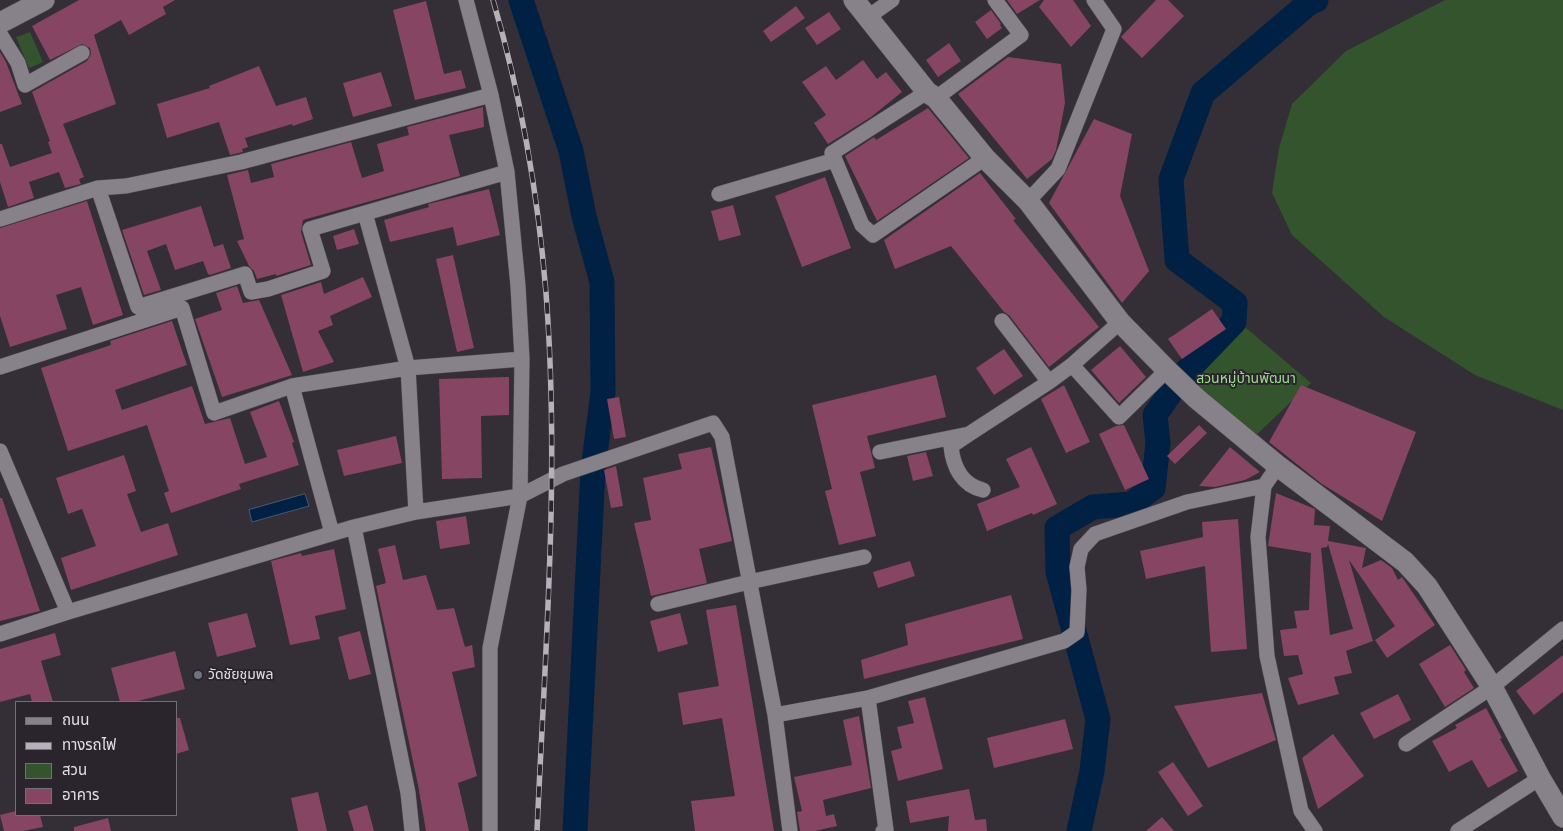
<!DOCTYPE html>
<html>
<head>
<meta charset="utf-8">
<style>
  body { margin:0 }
  #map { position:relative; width:1563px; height:831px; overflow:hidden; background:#342e37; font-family:Quicksand,"Noto Sans Thai",sans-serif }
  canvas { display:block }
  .legend { position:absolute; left:15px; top:701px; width:162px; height:115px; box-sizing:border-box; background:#2a252c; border:1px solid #746f76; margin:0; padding:6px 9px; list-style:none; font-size:15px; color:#e3dfe4 }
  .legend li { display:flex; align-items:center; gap:10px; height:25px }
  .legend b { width:25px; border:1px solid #746f76 }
</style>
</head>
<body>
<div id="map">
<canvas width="1563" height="831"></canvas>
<ul class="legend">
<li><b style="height:6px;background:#87818a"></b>ถนน</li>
<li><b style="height:6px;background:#b6b1b7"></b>ทางรถไฟ</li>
<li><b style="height:14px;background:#34542e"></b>สวน</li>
<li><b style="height:14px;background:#854563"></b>อาคาร</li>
</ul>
</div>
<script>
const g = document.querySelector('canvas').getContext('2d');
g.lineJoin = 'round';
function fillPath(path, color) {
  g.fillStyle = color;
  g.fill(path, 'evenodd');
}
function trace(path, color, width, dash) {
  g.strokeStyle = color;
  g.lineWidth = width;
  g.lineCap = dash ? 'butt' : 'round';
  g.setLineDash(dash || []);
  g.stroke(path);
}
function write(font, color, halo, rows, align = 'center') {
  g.font = font + ' Quicksand,"Noto Sans Thai",sans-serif';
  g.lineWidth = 4;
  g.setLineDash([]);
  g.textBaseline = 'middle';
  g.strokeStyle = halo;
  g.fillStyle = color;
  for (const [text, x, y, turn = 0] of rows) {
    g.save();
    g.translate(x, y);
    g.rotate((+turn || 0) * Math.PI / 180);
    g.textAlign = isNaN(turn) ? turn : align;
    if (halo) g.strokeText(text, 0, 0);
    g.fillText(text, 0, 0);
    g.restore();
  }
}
fillPath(new Path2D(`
  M1445,0h118v410l-88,-35 -91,-58 -92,-82 -20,-42 7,-45 13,-44 54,-53z
  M30,32l13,30 -14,6 -13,-31z
  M1239,322l72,61 -57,54 -72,-61z`), '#34542e');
const water = new Path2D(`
  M305,494l4,12 -57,16 -3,-12z`);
fillPath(water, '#002143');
trace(water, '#445a73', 1);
trace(new Path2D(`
  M521,0l50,151 13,65 18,66 1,110 -10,78 -18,361
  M1079,831l13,-60 6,-52 -40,-147 -1,-44 36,-21 38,-3 22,-16 5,-45 -3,-28 27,-39 52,-54 1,-19 -58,-43 -6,-81 32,-86 106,-90 7,-3`), '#002143', 25);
fillPath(new Path2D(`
  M79,0h96l-12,7 3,7 -37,21 -8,-15 -27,15 22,69 -53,20 21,53 -5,2 2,5 -16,4 -6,-16 -30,10 5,16 -26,9 -8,-25v-38h2l8,23 42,-14 -4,-11 2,-1 -18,-49 55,-31 4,-7 -1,-6 -8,-4 -32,16 -18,-34z
  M1007,0h33l-23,14z
  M1044,0h29l18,26 -20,21 -32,-40z
  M1156,0h12l16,16 -42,42 -21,-21z
  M426,1l18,73 17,-4 5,18 -51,12 -22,-90z
  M796,6l9,12 -34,24 -8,-11z
  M991,10l10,14 -1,1 2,3 -15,11 -12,-17z
  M829,12l12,17 -24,16 -12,-17z
  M949,43l12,18 -23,16 -12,-17z
  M0,52l6,10 16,42 -22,8z
  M1008,57l53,7 4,39 -9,47 -4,9 -25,20 -69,-85z
  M863,60l14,19 9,-7 16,20 -31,25 -43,27 -14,-21 12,-8 -24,-33 24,-16 10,14z
  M259,66l17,40 30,-9 7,22 -20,7 -1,-2 -47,14 3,9 -6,2 1,3 -13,3 -11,-33 -52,16 -10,-34 53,-16 -1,-2z
  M381,72l11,34 -39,11 -10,-34z
  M483,107l1,20 -35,8 11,41 -157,44 -2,12 10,33 -35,11v-2l-19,5 -3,-8 -5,-5 -12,-25 7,-2 -17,-64 21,-5 3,13 23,-6 -3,-13 80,-22 11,36 22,-7 -7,-27 32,-9 -2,-8z
  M928,108l41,50 -92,63 -32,-65 29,-19 2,3z
  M1094,119l38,15 -12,62 29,75 -27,32 -73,-100z
  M980,173l36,46 -3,1 86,107 -50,40 -40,-52 -5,-3 -53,-66 -56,23 -11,-29z
  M825,177l26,71 -49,19 -27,-71z
  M489,189l11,46 -43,11 -4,-19 -63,15 -6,-22 45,-13 -1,-3z
  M87,201l36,114 -30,10 -12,-38 -25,8 11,34 -57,18 -10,-31v-88z
  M733,205l8,30 -22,6 -8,-30z
  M201,206l13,41 9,-3 8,24 -21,7 -2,-1 -5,-13 -28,9 -9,-26 -19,7 14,39 -17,5 -22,-65z
  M354,229l5,15 -22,6 -4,-14z
  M453,255l21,93 -17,4 -21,-93z
  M363,277l9,20 -42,19 3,9 -15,6 16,31 -31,10 -22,-77 40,-13 3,12z
  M237,286l6,17 16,-3 33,75 -70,22 -27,-78 27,-9 -6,-17z
  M1212,309l14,20 -44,30 -14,-20z
  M172,321l15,44 -72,25 7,20 70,-24 13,38 25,-6 15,46 22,-7 -17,-45 29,-11 15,41 -2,1 7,22 -60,19 2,5 -70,24 -7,-20 5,-2 -22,-66 -79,26 -27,-83 70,-23 -1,-4z
  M1120,346l26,31 -27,26 -28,-33z
  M1004,349l19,27 -29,19 -18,-27z
  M936,375l10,42 -79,19 8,32 -15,4 16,64 -37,9 -14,-54 7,-2 -20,-84z
  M509,377v38l-28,1 1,62 -40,1 -3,-100z
  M1064,385l26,57 -24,11 -25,-54z
  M1301,385l115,47 -34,89 -60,-37 -53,-42z
  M619,397l7,40 -12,2 -7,-40z
  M1124,425l25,54 -24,11 -26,-56 17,-8z
  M1199,425l8,8 -32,31 -8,-8z
  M396,436l6,27 -58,13 -7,-26z
  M711,447l21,94 -33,8 8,34 -56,13 -17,-73 17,-3 -8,-42 39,-9 -4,-15z
  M1031,447l26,57 -24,11 -1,-2 -45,18 -10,-27 43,-17 -14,-28z
  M1230,447l30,25 -15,8 -30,7 -16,-1z
  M926,452l7,24 -20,5 -6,-25z
  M124,455l12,36 -9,3 14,38 27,-9 10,32 -107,35 -10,-32 35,-12 -14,-37 -14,5 -12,-36z
  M616,466l7,40 -12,2 -7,-38z
  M1276,493l39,16 -1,16 16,1 -2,15 38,7 -4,20 19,-8 11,8 6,12 4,-3 33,48 -48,33 -12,-18 20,-14 -46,-66 24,81 -27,10 6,22 -18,4 5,17 -41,11 -10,-27 15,-4 -5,-19 -14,1 -4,-26 17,-2 -3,-17 15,-1 2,-57 -43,-7zM1328,544l25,85 -23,6 -9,-87 6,-1z
  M0,498h2l38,113 -40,10z
  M466,516l4,28 -30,5 -4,-28z
  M1238,519l9,130 -36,3 -6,-86 -59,13 -6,-28 63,-14 -1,-15z
  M395,545l8,35 23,-5 11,35 17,-2 11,39 7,-2 3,22 -23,5 25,104 -19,7 11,48h-43l-8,-46 -42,-199 10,-3 -8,-34z
  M334,549l12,60 -31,7 5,23 -30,6 -19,-84 30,-8 1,3z
  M910,561l5,15 -37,12 -5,-16z
  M1011,595l12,44 -159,40 -3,-19 47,-15 -3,-21z
  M736,605l38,226h-79l-4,-30 44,-5 -13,-78 -39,7 -5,-32 41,-7 -13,-76z
  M247,613l9,34 -39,10 -9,-34z
  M680,613l8,31 -30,8 -8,-31z
  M360,631l11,43 -22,6 -11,-43z
  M55,633l6,22 -20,6 12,41h-21l-2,-8 -30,8v-53z
  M1450,645l16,25 -2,2 10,16 -29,19 -26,-43z
  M175,651l10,38 -51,13h-14l-9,-34z
  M1563,655v37l-29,23 -18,-24z
  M1262,693l14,47 -68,28 -34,-62z
  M1398,694l13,26 -37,19 -14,-26z
  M925,697l18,72 -45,12 -7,-30 11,-3 -5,-21 17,-4 -6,-22z
  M1486,708l16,30 -2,1 18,32 -30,17 -16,-28 -23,12 -17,-31 25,-13 -2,-3z
  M859,716l12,72 -48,12 3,16 8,-2 3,12 -22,5h-15l-3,-19 5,-1 -8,-34 58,-12 -9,-45z
  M176,718h4l9,32 -13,4z
  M1065,719l8,30 -79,19 -7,-30z
  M1333,734l31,42 -46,33 -16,-51z
  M1173,762l30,44 -15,10 -30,-44z
  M969,789l6,31 11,-1 1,12h-39l1,-15 -39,7 -4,-22z
  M318,792l9,39h-29l-7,-33z
  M367,805l7,26h-20l-6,-20z
  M16,811v4h24l3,12 -20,4h-19l-4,-16z
  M1162,817l12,14h-28z
  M108,818l3,13h-37v-4z`), '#854563');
const street = new Path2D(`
  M466,0l25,95
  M868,17l24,-17
  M0,34l18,29 7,22 57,-32
  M927,92l-95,61 30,72 11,10 112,-77
  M936,98l85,-63 -26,-35
  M98,188l40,119 107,-33 6,18 17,-3 55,-18 -13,-42 197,-57
  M719,194l116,-34
  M1028,201l30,-32 56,-140 -20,-29
  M365,213l43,155 114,-9 -2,137 -30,152v183
  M0,219l98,-31 28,-2 115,-24 250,-67 16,77 11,114 4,73
  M1002,321l47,61
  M1072,365l47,52 48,-47
  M0,367l182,-59 32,105 78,-27 116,-18 8,144
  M292,386l40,147
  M969,434l80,-52 23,-17 48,-43
  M0,451l68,161 286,-85 62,-15 104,-16 43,-22 150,-51 9,14 53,278 93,-17 18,132 -3,1
  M880,452l89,-18 -18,12c2,21 11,39 32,44
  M1278,466l-14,20 -6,51 9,119 34,155 14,20
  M354,527l54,266 4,38
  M658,604l91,-22 115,-25
  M0,634l68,-22
  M868,698l196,-57 13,-9 2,-42 -2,-23 4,-18 14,-15 92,-32 77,-16
  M775,715l15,116
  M1406,744l86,-57 71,-58
  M1458,831l82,-53`);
const secondary = new Path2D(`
  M854,0l73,92 9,6 49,60 43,43 92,121 47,48 29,28 82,68 127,96 22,24 65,101 48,91 23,39
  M0,23l44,-23`);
trace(street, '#504b51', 16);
trace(secondary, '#504b51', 22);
trace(street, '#87818a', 15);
trace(secondary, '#87818a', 21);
const rail = new Path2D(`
  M493,0c28,96 45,194 53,293 14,179 -1,359 -9,538`);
trace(rail, '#b6b1b7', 5.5);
trace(rail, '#2a252c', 4, [11]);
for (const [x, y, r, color] of [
  [198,675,5,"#6b7280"]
]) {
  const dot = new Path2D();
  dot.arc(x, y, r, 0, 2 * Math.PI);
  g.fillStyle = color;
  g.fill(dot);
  trace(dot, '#2a252c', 2);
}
write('14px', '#9bdd8f', '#2a252c', [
  ["สวนหมู่บ้านพัฒนา",1246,379]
]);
write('14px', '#e3dfe4', '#2a252c', [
  ["วัดชัยชุมพล",208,675]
], 'left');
</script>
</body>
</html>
